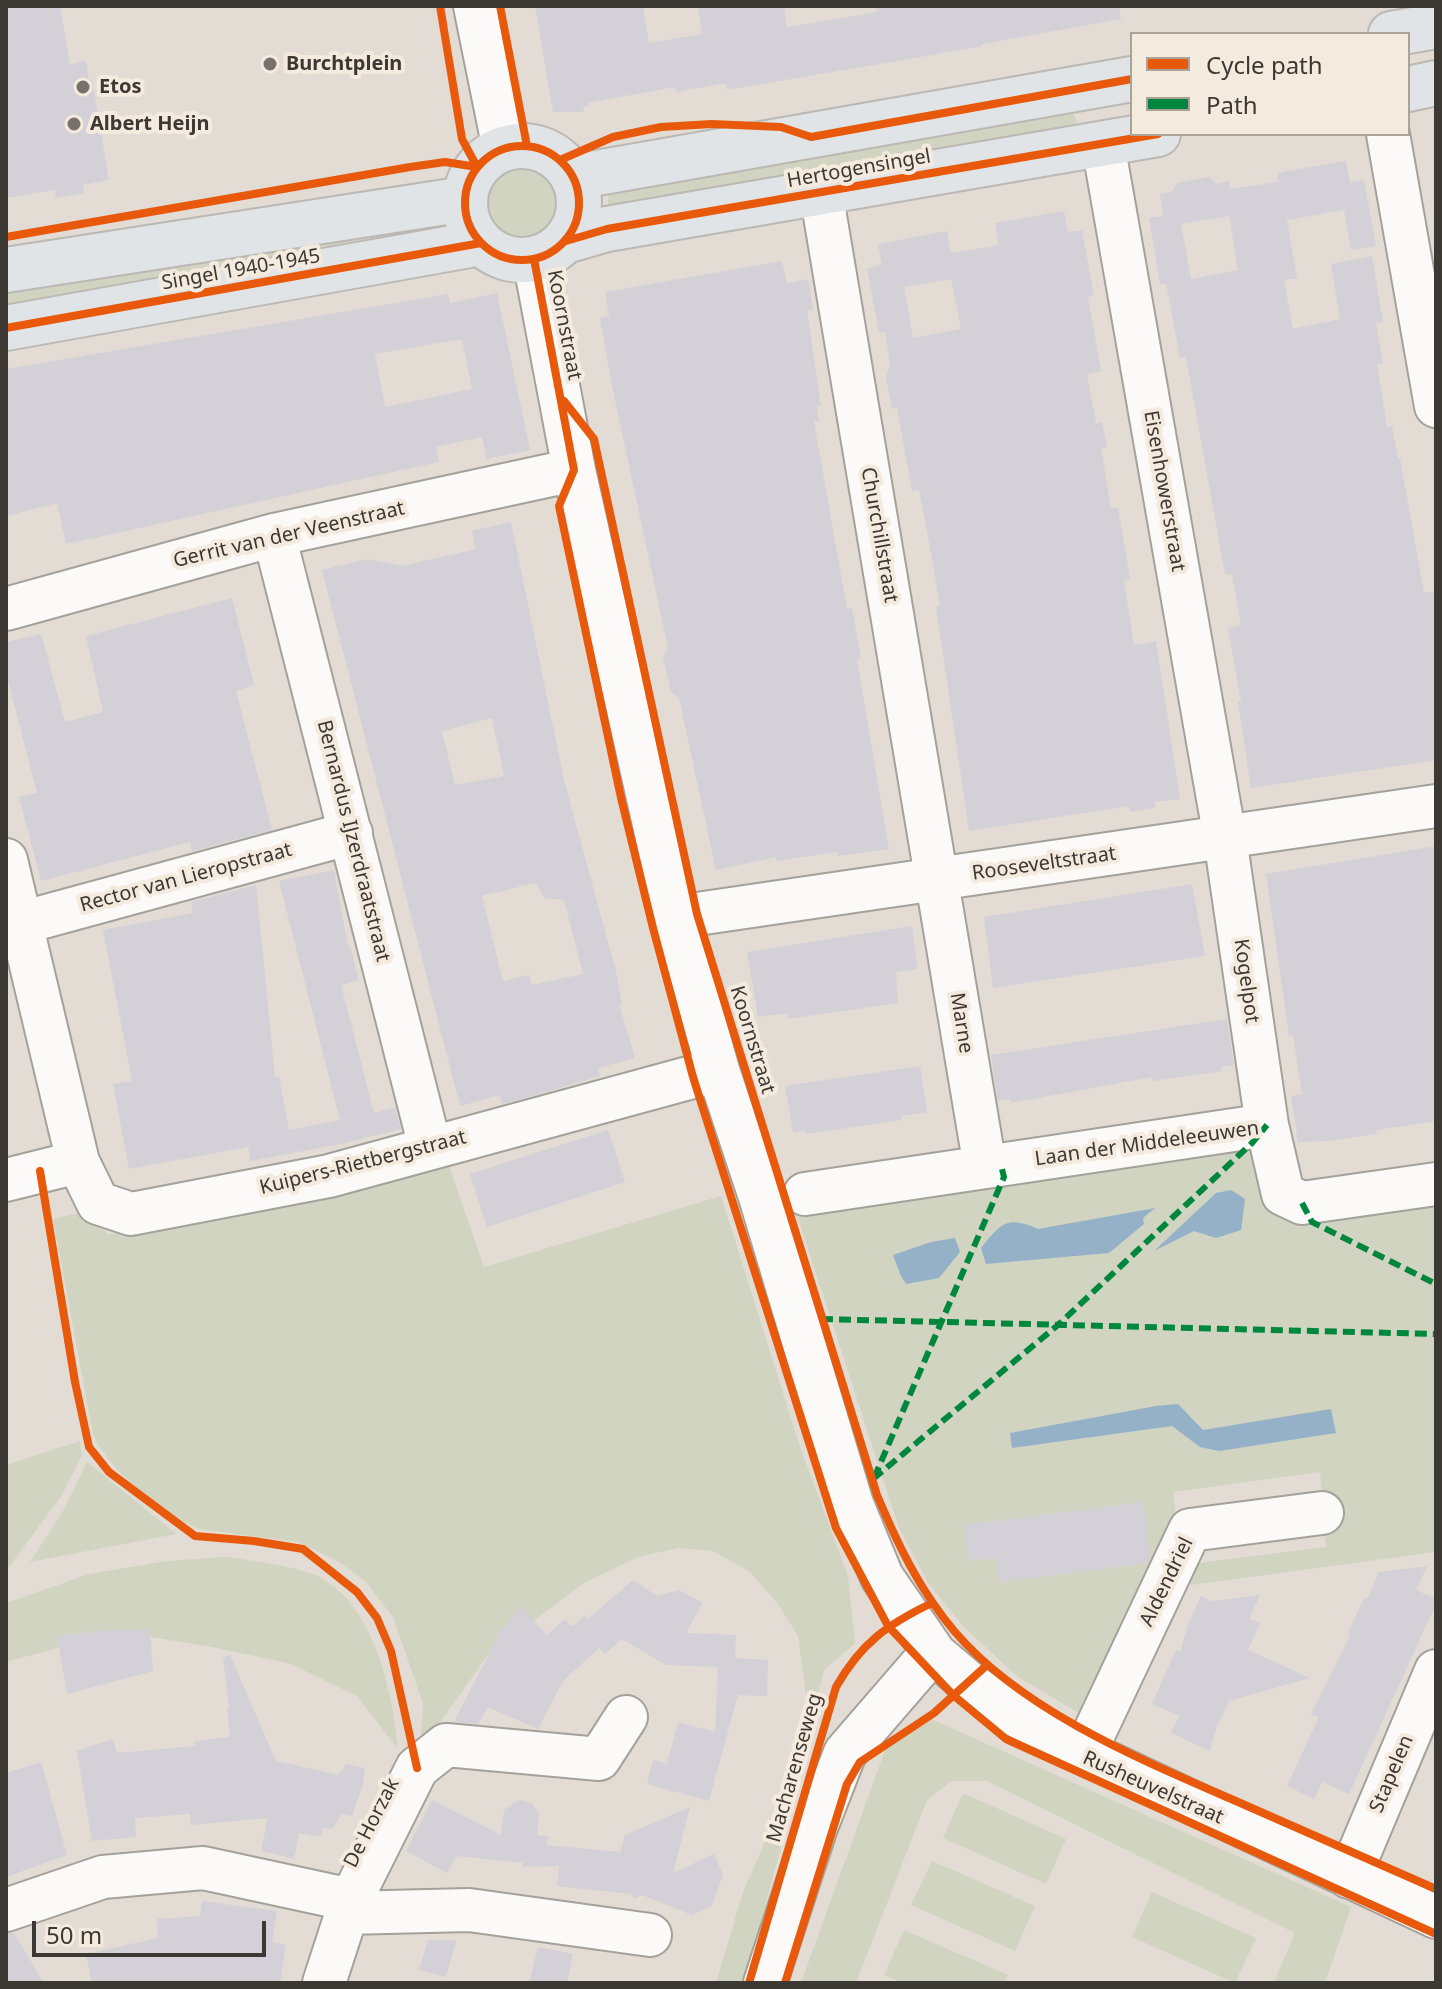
<!DOCTYPE html>
<html>
<head>
<meta charset="utf-8">
<style>
  body { margin:0 }
  #map { position:relative; width:1442px; height:1989px; overflow:hidden; background:#e2dcd5; font-family:"Noto Sans",sans-serif }
  canvas { display:block }
  .frame { position:absolute; inset:0; border:8px solid #3c3833; pointer-events:none }
  .legend { position:absolute; left:1130px; top:32px; width:280px; height:104px; box-sizing:border-box; background:#f4eadd; border:2px solid #aaa399; margin:0; padding:10px 14px; list-style:none; font-size:24px; color:#3c3833 }
  .legend li { display:flex; align-items:center; gap:16px; height:40px }
  .legend b { width:40px; border:2px solid #aaa399 }
  .scale { position:absolute; left:32px; top:1921px; width:234px; height:36px; box-sizing:border-box; border:4px solid #3c3833; border-top:0; padding-left:10px; font-size:24px; line-height:28px; white-space:nowrap; color:#3c3833; -webkit-text-stroke:6px #f4eadd; paint-order:stroke }
</style>
</head>
<body>
<div id="map">
<canvas width="1442" height="1989"></canvas>
<div class="frame"></div>
<ul class="legend">
<li><b style="height:10px;background:#e8590c"></b>Cycle path</li>
<li><b style="height:10px;background:#00873e"></b>Path</li>
</ul>
<div class="scale">50 m</div>
</div>
<script>
const g = document.querySelector('canvas').getContext('2d');
g.lineJoin = 'round';
function fillPath(path, color) {
  g.fillStyle = color;
  g.fill(path, 'evenodd');
}
function trace(path, color, width, dash) {
  g.strokeStyle = color;
  g.lineWidth = width;
  g.lineCap = dash ? 'butt' : 'round';
  g.setLineDash(dash || []);
  g.stroke(path);
}
function write(font, color, halo, rows, align = 'center') {
  g.font = font + ' "Noto Sans",sans-serif';
  g.lineWidth = 8;
  g.setLineDash([]);
  g.textBaseline = 'middle';
  g.strokeStyle = halo;
  g.fillStyle = color;
  for (const [text, x, y, turn = 0] of rows) {
    g.save();
    g.translate(x, y);
    g.rotate((+turn || 0) * Math.PI / 180);
    g.textAlign = isNaN(turn) ? turn : align;
    if (halo) g.strokeText(text, 0, 0);
    g.fillText(text, 0, 0);
    g.restore();
  }
}
fillPath(new Path2D(`
  M1064,108l12,9 1,17 -469,84v-25z
  M485 204a37 37 0 1 1 74 0a37 37 0 1 1-74 0Z
  M439,211l16,27 -449,78v-37z
  M1252,1143l15,50 169,4v355l-245,33v-21l135,-17 -6,-75 -147,20 3,23 -92,201 -66,-39 -53,-49 -37,-45 -29,-55 -104,-319z
  M446,1157l38,110 237,-71 78,248 49,132 7,67 -31,27 -26,114 -54,199h-28l27,-91 61,-139 2,-58 -8,-59 -20,-32 -28,-32 -37,-21 -35,-3 -40,9 -54,26 -97,73 -67,95 3,-46 -8,-25 -22,-63 -27,-35 -27,-20 -41,-20 -99,-13c-38,-17 -89,-57 -106,-95l-40,-215 35,-8 19,23 30,-3z
  M80,1441l2,15 -22,42 -54,73v-106z
  M87,1462l89,72 -146,28 32,-49z
  M225,1557c24,3 76,10 97,21 54,33 70,113 76,171l-41,-53 -66,-32 -79,-17 -67,-11 -80,10 -59,16v-59l83,-29 78,-13z
  M929,1718l422,189 -26,76h-51l21,-50 -308,-152h-36l-24,19 -71,183h-55l87,-241z
  M963,1793l103,46 -20,45 -103,-46z
  M932,1861l103,45 -20,45 -104,-46z
  M1152,1892l104,46 -21,45 -103,-46z
  M904,1930l104,45 -4,8h-101l-19,-8z`), '#d1d4c0');
fillPath(new Path2D(`
  M1231,1190l14,9 -4,31 -25,8 -22,-7 -40,20 62,-58z
  M1155,1208l-12,10 1,6 -35,29 -123,11 -5,-16c20,-24 25,-33 57,-19z
  M955,1238l5,14 -21,26 -33,6 -5,-8 -8,-21 38,-13z
  M1178,1404l25,26 128,-21 5,24 -117,18 -19,-4 -28,-21 -160,22 -2,-15 146,-27z`), '#94b1c8');
fillPath(new Path2D(`
  M6,6h54l10,58 16,-3 3,19h3l17,100 -26,5 1,8 -28,5 -1,-8 -49,8z
  M535,6h108l6,37 53,-9 -4,-28h86l3,21 90,-15 -1,-6h243l2,13 -139,25v2l-56,10 -199,34 -1,-7 -50,9 -1,-5 -87,16 1,3 -6,1 1,5h-31z
  M1346,161l4,22 14,-3 12,66 -25,4 -7,-40 -57,10 10,58 -13,2 9,49 47,-10 -9,-55 41,-8 11,66 -7,1 7,40 -6,2 10,62 5,-1 6,32h2l24,135 12,-2v169l-185,28 -13,-86h3l-13,-74 13,-3 -9,-51h-7l-39,-217 -6,1 -14,-75 -6,1 -11,-66 14,-2 -3,-22 11,-2 6,-9 32,-6 8,7 12,-3 1,8 48,-7 -1,-9zM1229,216l9,54 -47,9 -10,-55z
  M1064,211l4,21 14,-2 12,66 -6,1 13,74 -14,3 9,49 6,-1 5,25 -6,1 10,61 7,-1 12,71 -6,1 10,65 22,-4 24,158 -25,3v6l-25,4 -1,-6 -160,25 -33,-224 4,-1 -11,-64 -10,-52 -7,1 -15,-83 -5,1 -6,-31 4,-15 -5,-31 -6,1 -12,-65 15,-3 -4,-21 69,-13 4,22 48,-8 -4,-22zM951,279l10,50 -48,9 -9,-51z
  M782,261l5,22 21,-4 5,30 -6,1 14,96h-4l2,15 -5,1 33,187 5,-1 9,51 -4,1 32,189 -52,7v-4l-61,9v-4l-60,13 -37,-172 -8,-6 -8,-35 5,-9 -56,-262 -12,-68 9,-2 -4,-24z
  M497,293l33,157 -43,9 -5,-22 -46,10 3,15 -373,82 -9,-41 -51,13v-147l442,-75 2,9zM462,339l10,50 -87,18 -10,-53z
  M511,522l53,258 52,192 6,31 -3,1 16,54 -37,10 2,8 -67,20 -31,8 -2,-9 -40,11 -138,-536 46,-11 34,7 74,-17 -4,-18zM492,718l12,58 -49,9 -13,-54zM535,883l10,15 19,2 19,74 -51,11 -3,-10 -26,6 -21,-85z
  M232,598l22,87 -18,6 36,139 -80,21 -2,-9 -149,39 -22,-84 18,-4 -31,-120v-31l35,-8 24,88 38,-10 -17,-76z
  M1436,846v275l-60,9 1,4 -48,7 -31,1 -7,-46 11,-2 -9,-59 -4,1 -23,-162z
  M334,870l14,77 2,-1 9,34 -18,5 24,93 9,35 21,-5 6,21 -61,15 -89,17 -3,-14 -119,22 -16,-85 19,-3 -29,-151 90,-17 -2,-11 65,-17 19,192h4l10,53 51,-10 -61,-239z
  M1192,884l13,72 -212,32 -9,-71z
  M912,926l6,43 -22,3 2,31 -110,16 -1,-6 -29,4 -11,-65z
  M1227,1019l7,46 -13,2 1,4 -69,10 -1,-4 -141,26v-4l-13,2 -7,-46z
  M920,1066l7,46 -26,4v4l-95,14 -1,-3 -12,1 -8,-46z
  M608,1130l17,52 -138,45 -17,-53z
  M1143,1502l7,56 -2,5 -149,19 -3,-24 -27,3 -5,-36z
  M1427,1566l-11,24 20,9v5l-87,190 -27,-12 -8,17 -27,-13 32,-69 -8,-3 39,-78 -3,-1 17,-37 3,1 12,-27z
  M633,1580l24,16 22,-6 24,13 -17,30 50,2 -1,23 33,2 -1,36 -29,-1 -29,106 -62,-17 6,-24 14,4 11,-42 37,10 3,-65 -52,-2 -44,-26 -17,15 -6,-6 -36,33 -25,48 -50,-22 -10,17 -24,-2 46,-90 20,-26 27,29 18,-16 5,6h4l11,-10 3,4z
  M1260,1595l-11,24 11,4 -12,27 62,28 -81,23 -12,25 -7,25 -39,-18 8,-17 -27,-12 24,-54 4,2 8,-28 13,-28 11,5z
  M116,1629l34,1 3,41 -86,23 -10,-58z
  M230,1655l47,109v-3l61,14 8,-11 19,4 -2,16 -11,32 -10,-2 -10,15 -9,-2 -2,10 -22,-4 -5,26 -33,-8 7,-33 -77,7 -1,-11 -55,4 1,19 -44,4 -15,-90 36,-12 4,14 78,-7v-5l35,-4 -3,-29 2,-1 -6,-50z
  M41,1762l26,93 -61,22v-104z
  M432,1800l69,35 3,-25 9,-7 10,-3 9,4 7,9 -2,22 11,1 -1,9 73,7 5,-17 65,-28 -17,66 41,-19 9,21 -11,31 -20,9 -50,-20 -8,4 -3,-5 -74,-8 2,-20 -36,1v-4l-67,-7 -9,17 -41,-22z
  M202,1901l75,10 -5,31 14,3 -6,38h-188l-6,-29 72,-16 -1,-19 43,-3z
  M6,1933h8l30,50h-38z
  M428,1940h28l-10,37 -27,-7z
  M538,1947l35,7 -6,29h-38z`), '#d3d0d7');
const minor = new Path2D(`
  M475,6l29,143
  M1388,134l48,272
  M1103,144l122,694 42,287
  M821,192l164,975
  M534,259l40,211 102,452 42,148 43,130 91,304 30,73 53,77 33,28 39,29 78,41 351,165
  M274,535l156,612
  M6,609l268,-74 300,-65
  M6,860l72,302
  M676,922l21,-8 739,-108
  M21,923l330,-90
  M6,1180l72,-18 20,41 33,11 198,-38 389,-106
  M805,1194l462,-69 16,69 19,9 134,-19
  M1085,1752l105,-222 132,-17
  M1349,1877l87,-206
  M6,1910l97,-33 100,-9 148,32
  M346,1913l123,-3 181,25
  M324,1983l27,-83 66,-132 29,-23 153,14 27,-42
  M765,1983l50,-153 30,-77 77,-89 13,-10`);
const major = new Path2D(`
  M1391,34l45,-8
  M1408,89l28,-6
  M465 203a57 57 0 1 1 114 0a57 57 0 1 1-114 0Z
  M574,177l558,-98
  M566,241l41,-12 551,-95
  M6,270l459,-71
  M6,328l475,-85`);
trace(minor, '#a4a19b', 46);
trace(major, '#bbb8b4', 48);
trace(minor, '#fbfaf9', 42);
trace(major, '#e0e4e6', 44);
trace(new Path2D(`
  M1302,1203l10,19 124,62
  M821,1319l615,15
  M874,1478l130,-301 -3,-12
  M873,1479l185,-154 194,-182 15,-18`), '#00873e', 6, [12, 6]);
trace(new Path2D(`
  M440,6l22,133 15,28
  M500,6l27,140
  M465 203a57 57 0 1 1 114 0a57 57 0 1 1-114 0Z
  M560,160l53,-23 48,-10 51,-3 69,3 30,10 321,-58
  M6,237l404,-70 35,-5 32,5
  M566,241l41,-12 551,-95
  M534,259l40,211 -15,36 62,292 32,130 40,149 143,451 52,98 65,69 53,44 430,195
  M6,328l475,-85
  M564,401l30,38 103,475 180,581c21,50 43,96 78,137 67,78 182,126 274,166 69,31 138,61 207,91
  M40,1171l35,211 14,65 20,25 86,64 59,5 49,8 54,43 20,26 14,33 26,117
  M749,1983l87,-296c25,-44 52,-63 96,-84
  M785,1983l62,-199 13,-22 74,-49 53,-48`), '#e8590c', 8);
for (const [x, y, r, color] of [
  [270,64,8,"#76716c"],
  [83,87,8,"#76716c"],
  [74,124,8,"#76716c"]
]) {
  const dot = new Path2D();
  dot.arc(x, y, r, 0, 2 * Math.PI);
  g.fillStyle = color;
  g.fill(dot);
  trace(dot, '#f4eadd', 3);
}
write('bold 20px', '#3c3833', '#f4eadd', [
  ["Burchtplein",286,64],
  ["Etos",99,87],
  ["Albert Heijn",90,124]
], 'left');
write('20px', '#3c3833', '#f4eadd', [
  ["Hertogensingel",859,169,-10],
  ["Singel 1940-1945",241,270,-10],
  ["Koornstraat",564,325,79],
  ["Eisenhowerstraat",1164,491,80],
  ["Gerrit van der Veenstraat",289,535,-13],
  ["Churchillstraat",879,535,80],
  ["Bernardus IJzerdraatstraat",353,841,76],
  ["Rooseveltstraat",1044,864,-8],
  ["Rector van Lieropstraat",186,878,-15],
  ["Kogelpot",1246,981,82],
  ["Marne",961,1023,81],
  ["Koornstraat",752,1040,73],
  ["Laan der Middeleeuwen",1147,1144,-8],
  ["Kuipers-Rietbergstraat",363,1163,-14],
  ["Aldendriel",1167,1582,-64],
  ["Macharenseweg",795,1768,-74],
  ["Stapelen",1392,1774,-67],
  ["Rusheuvelstraat",1153,1788,24],
  ["De Horzak",372,1823,-63]
]);
</script>
</body>
</html>
